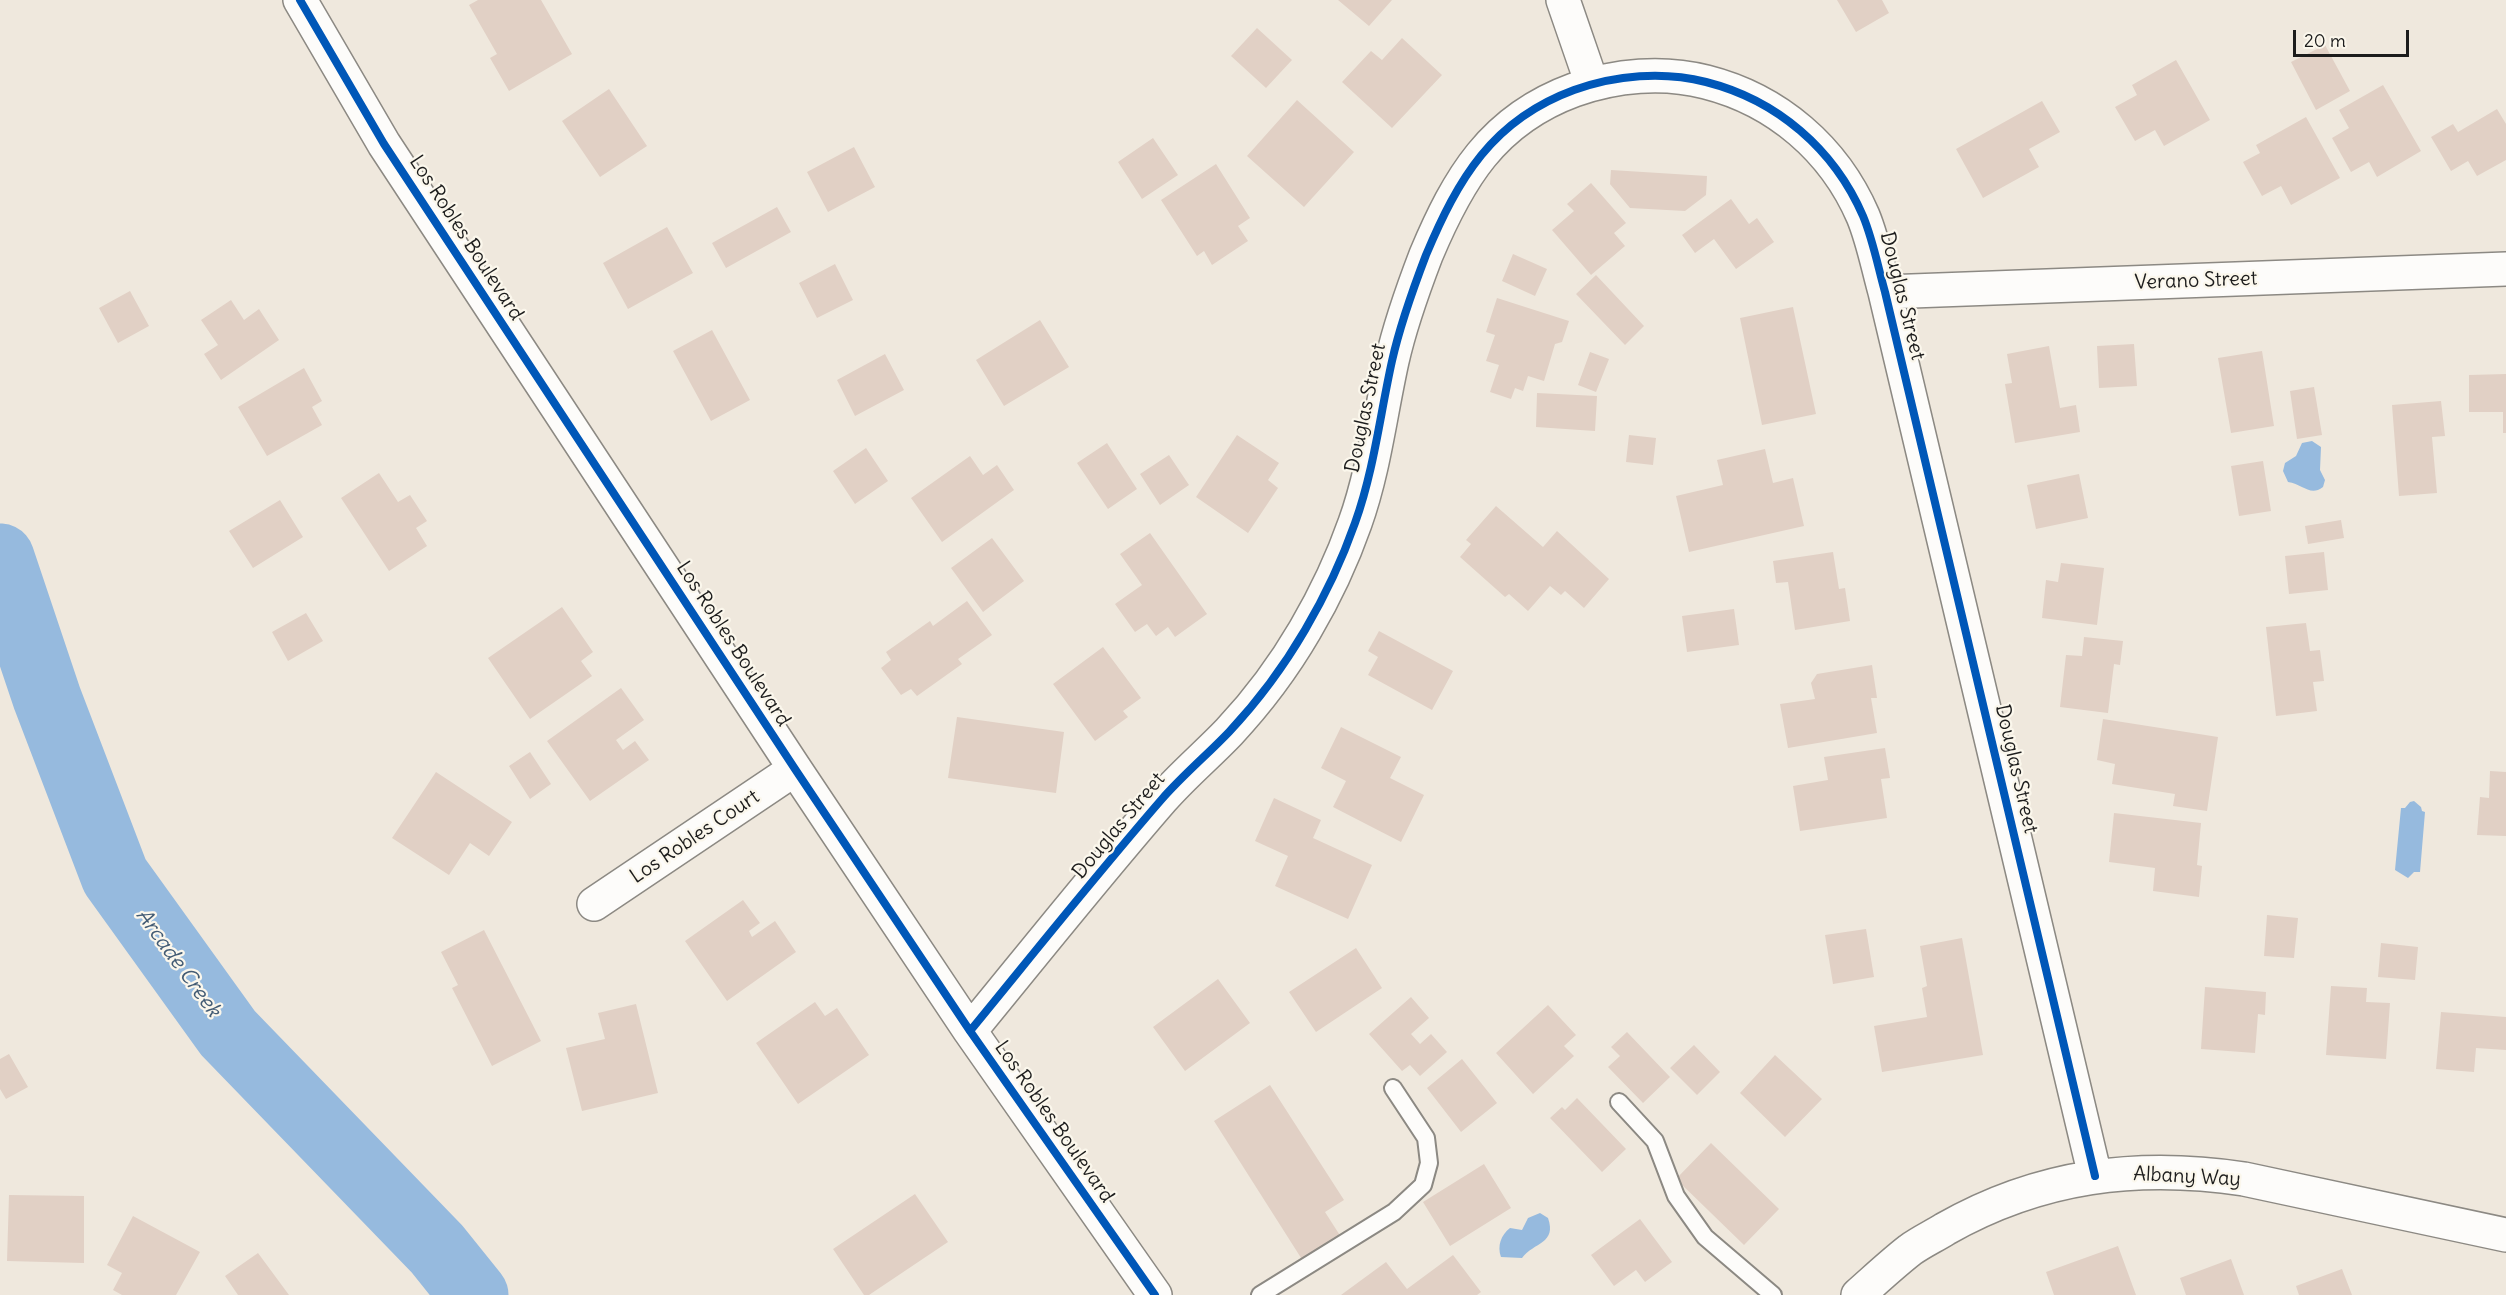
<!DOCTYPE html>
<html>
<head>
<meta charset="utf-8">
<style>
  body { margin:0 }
  #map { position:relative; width:2506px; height:1295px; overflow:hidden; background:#efe8dd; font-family:Delius,sans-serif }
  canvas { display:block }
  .scale { position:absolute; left:2293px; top:30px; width:116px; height:27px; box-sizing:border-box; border:3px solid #1c1c1c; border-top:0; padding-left:8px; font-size:18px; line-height:21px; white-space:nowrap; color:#1c1c1c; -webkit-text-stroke:4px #fbf7ec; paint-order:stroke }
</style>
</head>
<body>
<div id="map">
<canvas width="2506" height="1295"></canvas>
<div class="scale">20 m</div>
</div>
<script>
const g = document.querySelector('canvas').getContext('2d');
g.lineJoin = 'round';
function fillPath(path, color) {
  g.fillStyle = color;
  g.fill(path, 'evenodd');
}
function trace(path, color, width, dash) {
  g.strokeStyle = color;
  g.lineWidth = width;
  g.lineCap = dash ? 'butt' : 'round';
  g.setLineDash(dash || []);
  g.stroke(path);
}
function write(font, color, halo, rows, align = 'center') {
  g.font = font + ' Delius,sans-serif';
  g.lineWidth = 4.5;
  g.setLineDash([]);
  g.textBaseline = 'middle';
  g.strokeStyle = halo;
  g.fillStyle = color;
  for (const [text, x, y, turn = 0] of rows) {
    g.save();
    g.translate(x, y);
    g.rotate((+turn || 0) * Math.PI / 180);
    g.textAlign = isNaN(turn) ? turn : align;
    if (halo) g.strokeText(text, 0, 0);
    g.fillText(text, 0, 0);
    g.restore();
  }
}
fillPath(new Path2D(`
  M2312,441l9,6 -1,23 5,10 -2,7c-13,10 -20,-3 -35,-5l-5,-11 2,-8 11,-7 6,-13z
  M2414,801l7,6 1,4 3,1 -5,60h-6l-6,6 -13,-8 6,-62h4l5,-6z
  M1540,1213l8,5c9,26 -14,24 -26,40l-21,-1c-4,-11 0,-22 9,-29l12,2 6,-12z`), '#96bade');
trace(new Path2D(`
  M0,558l47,140 68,178 113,157 209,216 37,46`), '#96bade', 69);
fillPath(new Path2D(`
  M478,0h63l31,54 -63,37 -19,-33 7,-4 -28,-49z
  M1338,0h54l-23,26z
  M1837,0h45l7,13 -33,19z
  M1257,28l35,32 -26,28 -35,-32z
  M1402,38l40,37 -50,53 -50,-46 29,-31 11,9z
  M2325,45l25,46 -34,19 -25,-48z
  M2176,60l34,60 -46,26 -9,-16 -20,11 -20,-34 22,-12 -5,-10z
  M2383,85l38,66 -44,26 -8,-15 -18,10 -19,-34 17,-10 -10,-18z
  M609,89l38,57 -47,31 -38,-56z
  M1297,100l57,52 -50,55 -57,-51z
  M2042,101l18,31 -31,17 10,18 -56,31 -27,-49z
  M2497,109l9,15v36l-29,16 -9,-15 -17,10 -20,-34 22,-13 5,8z
  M2306,117l34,61 -49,27 -10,-19 -19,10 -19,-34 17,-9 -4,-8z
  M1153,138l25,37 -36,24 -24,-37z
  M854,147l21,40 -47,25 -21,-40z
  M1216,164l34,54 -12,8 10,15 -36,24 -8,-14 -7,5 -36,-56z
  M1611,170l96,6 -1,19 -21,16 -55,-3 -20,-24z
  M1591,183l35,40 -12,10 11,13 -34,29 -39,-45 22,-19 -7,-7z
  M1731,199l18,25 8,-6 17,24 -38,27 -22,-30 -19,14 -13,-18z
  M777,207l14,25 -65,36 -14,-25z
  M667,227l26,46 -65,36 -25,-46z
  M1513,254l34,15 -12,27 -33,-15z
  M835,264l18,36 -36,18 -18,-35z
  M1596,275l48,51 -19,19 -49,-51z
  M130,291l19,35 -31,17 -19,-35z
  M1497,298l72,23 -7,21 -7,2 -11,37 -16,-5 -5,15 -8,-3 -4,11 -21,-7 9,-27 -13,-4 9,-26 -9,-3z
  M231,300l13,20 15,-11 20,31 -58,40 -17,-26 14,-9 -17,-25z
  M1793,307l23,107 -54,11 -22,-107z
  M1040,320l29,47 -65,39 -28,-46z
  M712,330l38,70 -39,21 -38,-70z
  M2134,344l3,42 -38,2 -2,-42z
  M2049,346l11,62 16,-3 4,27 -65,11 -10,-59 7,-1 -5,-29z
  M2262,351l12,75 -43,7 -13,-75z
  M1590,352l19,7 -13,33 -18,-7z
  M885,354l19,36 -49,26 -18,-36z
  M304,368l18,33 -10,6 10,18 -55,31 -29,-49z
  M2506,374v59h-3v-21h-34v-37z
  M2314,387l8,48 -25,4 -7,-48z
  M1537,393l60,3 -2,35 -59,-4z
  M2441,401l4,35 -13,1 5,56 -38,3 -7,-91z
  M1237,435l42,28 -11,17 10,8 -30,45 -52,-36z
  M1629,435l27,3 -3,27 -27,-3z
  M1107,443l30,46 -29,20 -31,-46z
  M866,448l22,33 -33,23 -22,-33z
  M1765,449l8,34 20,-5 11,48 -115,26 -13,-56 47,-11 -6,-25z
  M1169,455l20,30 -29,20 -20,-31z
  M970,456l13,19 14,-10 17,25 -72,52 -31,-44z
  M2263,461l8,50 -32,5 -8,-50z
  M379,473l19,29 12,-7 17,26 -11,7 11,18 -38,25 -48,-73z
  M2079,474l9,44 -52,11 -9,-44z
  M280,500l23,37 -50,31 -24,-37z
  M1496,506l47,41 14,-16 52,48 -25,29 -19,-17 -4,4 -11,-9 -22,25 -19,-17 -4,3 -45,-40 11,-13 -5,-4z
  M2341,520l3,18 -36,6 -3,-18z
  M1150,533l57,81 -32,23 -7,-10 -12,9 -9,-12 -12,8 -20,-28 27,-19 -22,-31z
  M992,538l32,43 -41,31 -32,-44z
  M1833,552l6,37 6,-1 5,33 -55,9 -7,-48 -12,1 -3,-22z
  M2324,552l4,38 -39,4 -4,-38z
  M2061,563l43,5 -7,57 -55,-7 4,-38 12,2z
  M967,601l25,34 -34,24 4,5 -45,32 -6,-7 -10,6 -20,-27 10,-8 -5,-8 44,-31 3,5z
  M562,607l31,45 -12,9 11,15 -62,43 -42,-61z
  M1734,609l5,36 -52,7 -5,-36z
  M306,613l17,28 -35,20 -16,-29z
  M2306,623l4,28 10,-1 4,31 -11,1 4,29 -41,5 -10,-89z
  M1379,631l74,40 -21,39 -64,-35 10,-18 -10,-6z
  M2084,637l39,4 -3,24 -6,-1 -6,49 -48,-6 6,-52 16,1z
  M1103,647l38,51 -18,13 5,6 -33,24 -42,-57z
  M1872,665l5,33h-6l6,35 -89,15 -8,-44 35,-5 -4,-16 6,-9z
  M621,688l23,32 -28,20 7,10 12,-9 14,19 -59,41 -43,-60z
  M957,717l107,15 -8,61 -108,-15z
  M2103,719l115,18 -11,74 -34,-5 2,-12 -63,-10 3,-20 -18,-4z
  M1341,727l60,30 -11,21 34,17 -23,47 -68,-35 13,-26 -25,-13z
  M1885,748l5,30 -9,1 6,39 -87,13 -7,-45 35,-6 -4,-23z
  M530,752l21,32 -21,15 -21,-33z
  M2490,771l16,1v64l-29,-1 3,-38 9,1z
  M436,772l76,50 -23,34 -19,-13 -21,32 -57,-37z
  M1274,798l47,22 -8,18 59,27 -24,54 -73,-33 13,-30 -33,-15z
  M2114,813l87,10 -4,42 5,1 -3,31 -46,-6 2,-23 -46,-6z
  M743,900l17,23 -11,8 3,6 23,-16 21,31 -69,49 -42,-60z
  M2267,915l31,3 -4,40 -30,-2z
  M1866,929l8,48 -41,7 -8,-49z
  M484,930l57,111 -49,25 -40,-78 6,-3 -17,-33z
  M1962,938l21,117 -101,17 -8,-46 53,-9 -5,-29 5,-2 -7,-40z
  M2381,943l37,4 -3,33 -37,-3z
  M1356,948l26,40 -66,44 -27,-40z
  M1218,979l32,44 -65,48 -32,-44z
  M2331,986l36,2 -1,14 24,1 -4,56 -60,-4z
  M2205,987l61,5 -1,23 -7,-1 -3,39 -54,-4z
  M1411,997l18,21 -18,16 9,10 11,-10 16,18 -27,24 -10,-11 -8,6 -33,-37z
  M815,1002l10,14 12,-8 32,47 -71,49 -42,-61z
  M636,1004l22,89 -76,18 -16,-63 39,-9 -7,-26z
  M1548,1005l28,30 -12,11 10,10 -41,38 -37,-41z
  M2441,1012l65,5v33l-30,-2 -2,24 -38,-3z
  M1627,1032l43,45 -27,26 -35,-36 12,-11 -9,-9z
  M1694,1045l26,27 -23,23 -27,-27z
  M9,1054l19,33 -22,12 -6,-10v-30z
  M1775,1055l47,44 -37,38 -45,-44z
  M1462,1059l35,44 -36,29 -34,-44z
  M1270,1085l74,115 -19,12 16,25 -38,24 -89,-140z
  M1577,1098l49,51 -24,23 -52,-54 12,-11 3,3z
  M1711,1143l68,66 -35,36 -68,-66z
  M1484,1164l27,44 -61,38 -27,-44z
  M915,1194l33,48 -79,53h-5l-31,-46z
  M9,1195l75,1v67l-77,-2z
  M133,1216l67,36 -24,43h-54l-9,-5 9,-17 -15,-8z
  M1640,1219l32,43 -27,20 -9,-12 -22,16 -23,-31z
  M2118,1246l18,49h-82l-8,-23z
  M258,1253l31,42h-51l-13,-19z
  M1453,1255l28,37 -4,3h-136l45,-33 21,27z
  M2231,1259l13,36h-58l-6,-17z
  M2342,1269l10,26h-53l-3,-9z`), '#e1d0c5');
const lane = new Path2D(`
  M1619,1102l36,39 21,55 29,41 68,58
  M1260,1295l134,-83 29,-27 6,-22 -3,-25 -33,-50`);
const street = new Path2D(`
  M300,0l84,144 411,625 175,262 185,264
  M1563,0l29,84
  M1885,292l621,-23
  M594,904l201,-135
  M970,1031c64,-78 126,-156 192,-232 21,-24 45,-44 67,-67 29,-31 55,-66 76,-102 20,-34 37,-70 50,-107 19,-53 25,-108 37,-162 8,-36 21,-72 34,-106 32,-76 66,-135 148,-165 42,-15 89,-19 132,-8 71,18 128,67 157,134 10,24 15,51 22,76l210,884
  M1858,1295c17,-15 34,-31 52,-45 11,-8 24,-14 35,-21 95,-54 193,-66 299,-50l262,56`);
trace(lane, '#8c8983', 20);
trace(street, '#8c8983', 36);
trace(lane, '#fdfcfa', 16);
trace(street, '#fdfcfa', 33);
trace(new Path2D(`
  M300,0l84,144 411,625 175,262 185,264
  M970,1031c64,-78 126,-156 192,-232 21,-24 45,-44 67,-67 29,-31 55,-66 76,-102 20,-34 37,-70 50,-107 19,-53 25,-108 37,-162 8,-36 21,-72 34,-106 32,-76 66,-135 148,-165 42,-15 89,-19 132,-8 71,18 128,67 157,134 10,24 15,51 22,76l210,884`), '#0057b8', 8);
write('20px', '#1c1c1c', '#fbf7ec', [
  ["Los Robles Boulevard",466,238,57],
  ["Verano Street",2196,281,-2],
  ["Douglas Street",1902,296,76],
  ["Douglas Street",1366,408,-78],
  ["Los Robles Boulevard",733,644,57],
  ["Douglas Street",2016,769,77],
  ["Douglas Street",1119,826,-50],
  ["Los Robles Court",695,837,-34],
  ["Los Robles Boulevard",1054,1122,55],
  ["Albany Way",2187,1177,3]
]);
write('italic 21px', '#425b74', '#fbf7ec', [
  ["Arcade Creek",178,963,54]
]);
</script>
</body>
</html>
